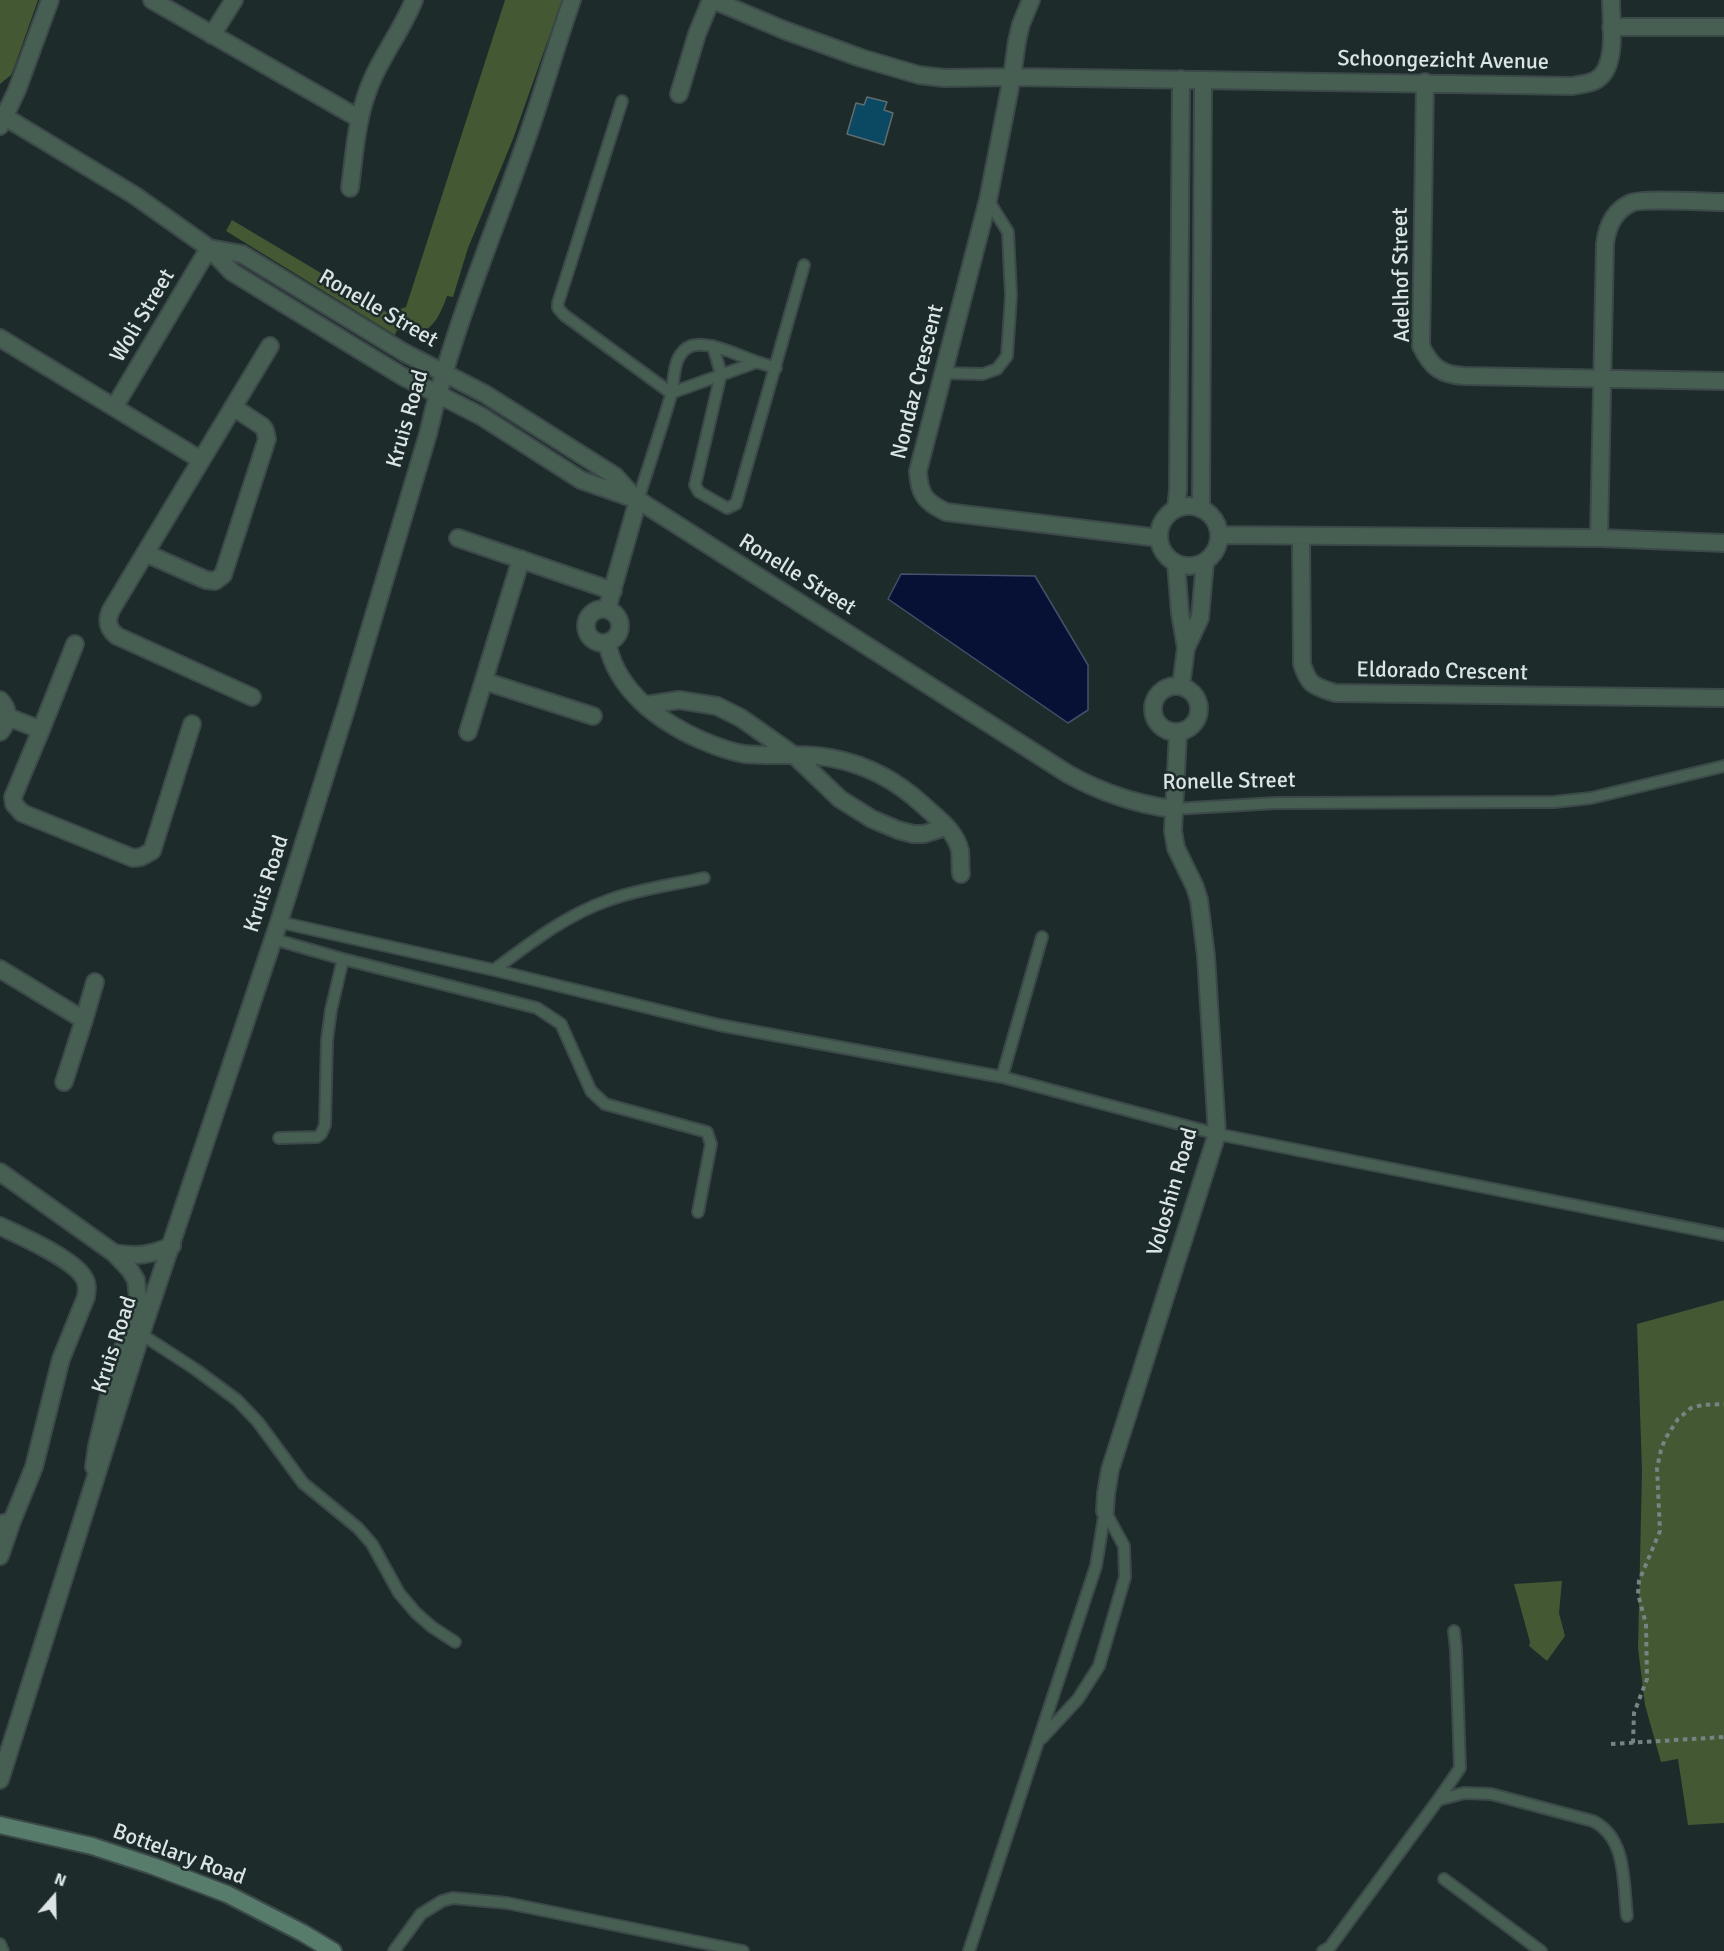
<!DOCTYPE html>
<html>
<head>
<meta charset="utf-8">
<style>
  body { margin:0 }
  #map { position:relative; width:1724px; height:1951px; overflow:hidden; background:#1d2b2b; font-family:Signika,sans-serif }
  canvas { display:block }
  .north { position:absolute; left:24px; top:1867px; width:60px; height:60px; -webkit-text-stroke:4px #1d2b2b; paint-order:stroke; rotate:20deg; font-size:16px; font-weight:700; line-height:24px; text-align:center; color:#dce4e5 }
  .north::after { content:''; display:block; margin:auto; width:21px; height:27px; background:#dce4e5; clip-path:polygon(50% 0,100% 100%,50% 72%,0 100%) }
</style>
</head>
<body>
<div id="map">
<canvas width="1724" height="1951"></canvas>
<div class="north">N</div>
</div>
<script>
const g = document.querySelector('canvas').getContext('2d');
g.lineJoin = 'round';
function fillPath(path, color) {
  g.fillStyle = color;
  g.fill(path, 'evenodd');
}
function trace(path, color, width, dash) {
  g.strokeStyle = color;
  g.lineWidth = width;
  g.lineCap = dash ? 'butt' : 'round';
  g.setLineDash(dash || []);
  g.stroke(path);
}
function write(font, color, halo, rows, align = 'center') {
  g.font = font + ' Signika,sans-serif';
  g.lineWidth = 5;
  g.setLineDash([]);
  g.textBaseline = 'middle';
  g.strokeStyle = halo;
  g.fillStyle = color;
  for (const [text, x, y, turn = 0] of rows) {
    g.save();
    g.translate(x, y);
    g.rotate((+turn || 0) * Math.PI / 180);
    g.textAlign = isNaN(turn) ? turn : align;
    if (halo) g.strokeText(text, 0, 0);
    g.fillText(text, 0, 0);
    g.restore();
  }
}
fillPath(new Path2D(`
  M0,0h38l-24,68 -3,7 -11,9z
  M505,0h57l-49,139 -45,109 -15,49 -6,-1c-9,25 -19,45 -50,34l-2,5 -169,-104 6,-11 156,93 18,-6z
  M1724,1300v523l-36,2 -10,-66 -17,3 -16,-57 -7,-57 4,-177 -5,-147z
  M1562,1581l-3,32 6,23 -18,25 -18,-15 1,-4 -16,-58z`), '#445834');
const water = new Path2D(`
  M901,574l134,2 53,89v45l-20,13 -180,-124z`);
fillPath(water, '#061135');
trace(water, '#46506a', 1.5);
const building = new Path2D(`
  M867,97l20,5 -3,8 9,3 -9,32 -37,-11 9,-31 8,2z`);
fillPath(building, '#0b4861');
trace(building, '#5f6b71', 1.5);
const service = new Path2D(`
  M622,101l-64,202v5l6,7 107,78
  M713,346l8,28 -26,111 4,7 28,16 9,-4 68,-239
  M943,373l40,1 14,-5 10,-13 4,-60 -3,-64 -20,-32
  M671,393l86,-31 19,6
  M638,500c11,-35 23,-70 33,-105 3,-12 2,-25 7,-36 3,-6 7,-11 13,-13 17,-6 49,10 66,16
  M1173,809l103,-6 278,-1 37,-4 133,-32
  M279,922l215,48 225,55 283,52 40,-140
  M273,939l70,20 194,49 24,16 30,67 14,13 102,28 4,12 -13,68
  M494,970c36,-27 72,-55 115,-70 30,-11 63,-15 95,-22
  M1002,1077l215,57 507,101
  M279,1138l38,-1 4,-3 4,-9 2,-85 4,-30 12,-51
  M141,1334l54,35 42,31 21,22 45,61 55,45 14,16 27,49 17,20 16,14 23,15
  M1042,1738l36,-39 21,-33 26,-89 -1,-31 -19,-35
  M1438,1800l22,-32 -4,-119 -2,-18
  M1444,1879l97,72
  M0,1944l3,7
  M394,1951l27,-37 21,-13 11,-3 54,5 236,48
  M969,1951l127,-385 9,-55
  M1323,1951l7,-4 108,-147 26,-7 27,1 102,27c34,17 30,61 34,95`);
const minor = new Path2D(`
  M152,0l208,119
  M713,0l71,30 77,28 58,17 25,3 68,-1 561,9c7,-2 16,-2 23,-6 22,-12 15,-58 15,-80
  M1031,0l-10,24 -4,17 -5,36 -24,123 -70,271c1,23 7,31 28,41l213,26
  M1611,27h113
  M212,35l22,-35
  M1425,82l-4,264c10,21 20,29 44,30l259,5
  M679,94l18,-60 14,-34
  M0,114l134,81 75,53 23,24 170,104 79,40 100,64 57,20 430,274c34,19 67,30 105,35
  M0,126l17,-36 33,-90
  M350,188c4,-31 6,-63 16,-92 11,-35 35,-63 48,-96
  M209,248l33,6 163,99 80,41 130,82 20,22
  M0,338l201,122
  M115,406l94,-158
  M1159 536a30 30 0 1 1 60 0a30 30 0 1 1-60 0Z
  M1176,509l2,-19 3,-411
  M1201,509l2,-429
  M1219,535l380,3 125,5
  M1301,536l1,128c7,22 12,22 33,29l389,5
  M458,538l155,53
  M1599,538l6,-294c2,-17 8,-33 26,-41 10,-5 77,-1 93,-1
  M145,553l61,27 9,1 8,-6 44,-136 -2,-9 -3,-4 -29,-19
  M1176,563l4,50 6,35
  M586 626a17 17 0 1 1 34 0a17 17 0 1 1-34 0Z
  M607,609l31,-109
  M607,642c9,48 52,79 94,98 14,6 29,12 44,14 30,3 61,-2 91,5 34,7 62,23 87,46 14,13 33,26 37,46 1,7 0,16 1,23
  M484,681l109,35
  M1153 709a23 23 0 1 1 46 0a23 23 0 1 1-46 0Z
  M1181,686l5,-38 14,-30 5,-56
  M252,697l-135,-61c-9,-7 -11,-15 -6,-26l159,-264
  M0,700c10,10 9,22 0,32
  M646,705l33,-5 38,6 24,12 54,38 45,43 32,20 26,11 15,4h11l22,-7
  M8,717l33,13 34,-86
  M41,730l-28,67 1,7 8,9 111,45 8,-1 11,-6 40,-127
  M468,732l53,-173
  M0,969l84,51 -20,62
  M84,1020l11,-38
  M0,1172l114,81 16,17 6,10 2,18 -29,97 -12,51 -3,21
  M0,1226c21,10 74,33 84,52 4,6 3,12 2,19l-25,62 -27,108 -22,54 -12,3
  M114,1253c24,4 36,2 58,-7
  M1105,1511l1,-17 4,-24 107,-336 -11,-178 -7,-56 -4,-13 -19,-39 -3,-17 5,-99
  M0,1556l12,-35`);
const tertiary = new Path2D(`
  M0,1780l141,-446 138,-412 68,-216 81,-272c23,-102 66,-200 100,-299 16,-45 28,-90 44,-135`);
const secondary = new Path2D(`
  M0,1825l92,21 61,20 74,28 76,39 30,18`);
trace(service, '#3c4949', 14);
trace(minor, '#3c4949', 20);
trace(tertiary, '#3c4949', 20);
trace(secondary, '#3c4949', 20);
trace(new Path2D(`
  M1633,1743l1,-30 13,-34 -1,-55 -8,-30 1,-13 21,-50 -3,-63 4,-18 4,-11 13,-20 13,-11 11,-3 22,-1
  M1611,1744l113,-7`), '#788384', 4, [4.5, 4.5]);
trace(service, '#475e53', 10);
trace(minor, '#475e53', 16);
trace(tertiary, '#475e53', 16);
trace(secondary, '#577c6c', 16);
write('22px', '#dce4e5', '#1d2b2b', [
  ["Schoongezicht Avenue",1443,61,1],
  ["Adelhof Street",1402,275,-91],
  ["Ronelle Street",378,309,30],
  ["Woli Street",143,316,-59],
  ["Nondaz Crescent",918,382,-76],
  ["Kruis Road",408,419,-74],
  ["Ronelle Street",797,575,32],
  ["Eldorado Crescent",1442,672,1],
  ["Ronelle Street",1229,782,-1],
  ["Kruis Road",267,884,-72],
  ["Voloshin Road",1173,1192,-74],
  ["Kruis Road",115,1345,-72],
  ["Bottelary Road",179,1855,20]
]);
</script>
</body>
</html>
